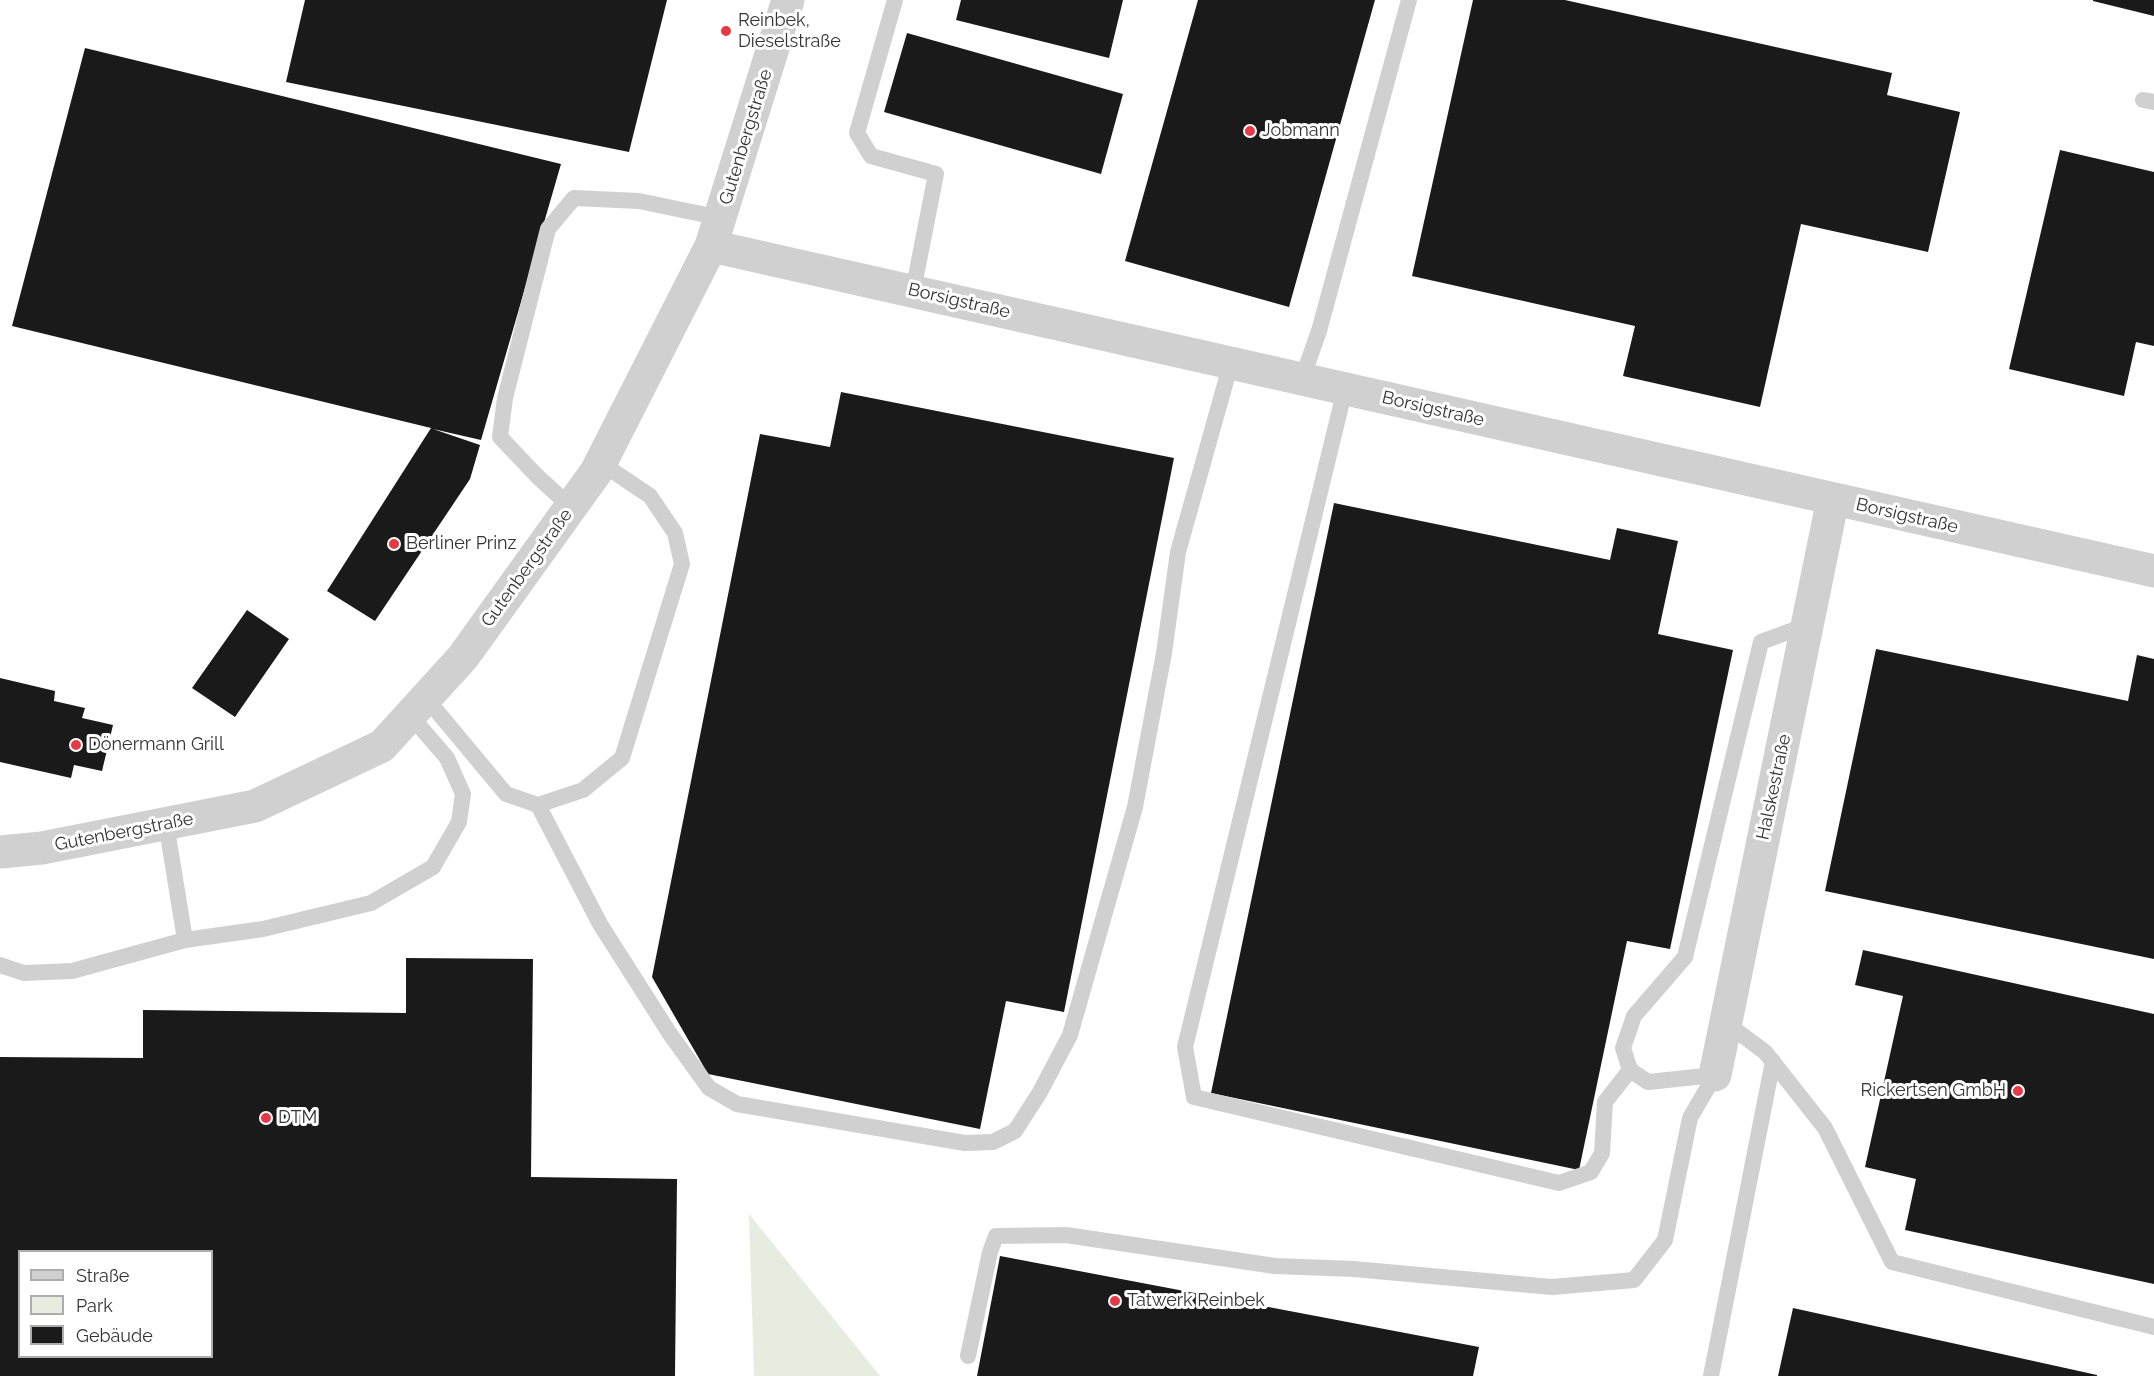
<!DOCTYPE html>
<html>
<head>
<meta charset="utf-8">
<style>
  body { margin:0 }
  #map { position:relative; width:2154px; height:1376px; overflow:hidden; background:#fff; font-family:Raleway,sans-serif }
  canvas { display:block }
  .legend { position:absolute; left:18px; top:1250px; width:195px; height:108px; box-sizing:border-box; background:#fff; border:2px solid #adadad; margin:0; padding:8px 10px; list-style:none; font-size:18px; color:#333 }
  .legend li { display:flex; align-items:center; gap:12px; height:30px }
  .legend b { width:30px; border:2px solid #adadad }
</style>
</head>
<body>
<div id="map">
<canvas width="2154" height="1376"></canvas>
<ul class="legend">
<li><b style="height:8px;background:#d0d0d0"></b>Straße</li>
<li><b style="height:16px;background:#e6ecdf"></b>Park</li>
<li><b style="height:16px;background:#1a1a1a"></b>Gebäude</li>
</ul>
</div>
<script>
const g = document.querySelector('canvas').getContext('2d');
g.lineJoin = 'round';
function fillPath(path, color) {
  g.fillStyle = color;
  g.fill(path, 'evenodd');
}
function trace(path, color, width, dash) {
  g.strokeStyle = color;
  g.lineWidth = width;
  g.lineCap = dash ? 'butt' : 'round';
  g.setLineDash(dash || []);
  g.stroke(path);
}
function write(font, color, halo, rows, align = 'center') {
  g.font = font + ' Raleway,sans-serif';
  g.lineWidth = 6;
  g.setLineDash([]);
  g.textBaseline = 'middle';
  g.strokeStyle = halo;
  g.fillStyle = color;
  for (const [text, x, y, turn = 0] of rows) {
    g.save();
    g.translate(x, y);
    g.rotate((+turn || 0) * Math.PI / 180);
    g.textAlign = isNaN(turn) ? turn : align;
    if (halo) g.strokeText(text, 0, 0);
    g.fillText(text, 0, 0);
    g.restore();
  }
}
fillPath(new Path2D(`
  M749,1214l131,162h-126z`), '#e6ecdf');
fillPath(new Path2D(`
  M305,0h362l-38,152 -343,-70z
  M961,0h162l-14,58 -153,-38z
  M1198,0h177l-86,307 -164,-46z
  M1473,0h92l327,73 -5,22 73,17 -32,140 -127,-28 -41,183 -137,-31 12,-50 -223,-50z
  M2093,0h61v16l-61,-15z
  M907,33l216,61 -22,80 -217,-62z
  M85,48l476,116 -80,276 -48,-11 47,16 -10,34 -95,142 -48,-30 104,-163 -419,-102z
  M2060,150l94,22v174l-18,-4 -12,54 -115,-27z
  M841,392l333,66 -110,554 -58,-11 -26,128 -272,-55 -56,-97 108,-543 70,13z
  M1334,503l276,57 7,-32 61,13 -20,93 75,16 -63,299 -43,-8 -48,229 -368,-77z
  M247,610l42,29 -54,78 -43,-29z
  M1876,649l252,52 9,-46 17,4v300l-329,-68z
  M0,678l55,13 -1,10 31,7 -3,10 31,7 -11,46 -28,-6 -3,13 -71,-16z
  M1863,950l291,64v270l-249,-54 11,-51 -51,-12 38,-171 -48,-11z
  M406,958l127,1 -2,218 146,2 -2,197h-675v-319l143,1v-48l263,3zM20,1252h192v104h-192z
  M1000,1256l479,91 -6,29h-496z
  M1793,1308l304,67v1h-319z`), '#1a1a1a');
trace(new Path2D(`
  M895,0l-38,133 14,23 65,18 -23,117
  M2143,100l11,2
  M1302,379l17,-48 90,-331
  M1345,389l-160,658 9,50 365,86 32,-11 11,-19 3,-51 25,-32
  M571,507l-33,-30 -38,-40 5,-39 43,-169 26,-31 65,3 82,17
  M426,698l80,96 32,11 45,-15 39,-32 60,-194 -7,-31 -25,-37 -49,-33
  M538,805l62,119 70,110 39,54 28,16 228,39 28,-1 22,-11 25,-39 30,-57 65,-228 29,-154 14,-101 53,-189
  M166,823l19,117
  M0,965l24,8 48,-2 113,-31 78,-11 108,-26 62,-36 26,-45 4,-28 -16,-36 -37,-43
  M1726,1023l39,29 60,76 67,134 262,65
  M1715,1075l-67,7 -18,-12 -7,-22 11,-32 51,-59 76,-315 46,-17
  M968,1356l22,-104 6,-16 70,-1 209,31 79,3 198,18 82,-7 31,-40 25,-122 25,-43
  M1711,1376l62,-315`), '#d0d0d0', 16);
trace(new Path2D(`
  M711,246l1443,325
  M0,852l42,-4 213,-42 127,-60 81,-89 133,-185 115,-226 77,-246
  M1715,1075l118,-576`), '#d0d0d0', 33);
for (const [x, y, r, color] of [
  [726,31,6,"#e63946"],
  [1250,131,6,"#e63946"],
  [394,544,6,"#e63946"],
  [76,745,6,"#e63946"],
  [2018,1091,6,"#e63946"],
  [266,1118,6,"#e63946"],
  [1115,1301,6,"#e63946"]
]) {
  const dot = new Path2D();
  dot.arc(x, y, r, 0, 2 * Math.PI);
  g.fillStyle = color;
  g.fill(dot);
  trace(dot, '#fff', 2);
}
write('18px', '#333', '#fff', [
  ["Reinbek,",738,21],
  ["Dieselstraße",738,42],
  ["Jobmann",1262,131],
  ["Berliner Prinz",406,544],
  ["Dönermann Grill",88,745],
  ["Rickertsen GmbH",2006,1091,"right"],
  ["DTM",278,1118],
  ["Tatwerk Reinbek",1127,1301]
], 'left');
write('18px', '#333', '#fff', [
  ["Gutenbergstraße",746,137,-73],
  ["Borsigstraße",959,301,13],
  ["Borsigstraße",1433,409,13],
  ["Borsigstraße",1907,516,13],
  ["Gutenbergstraße",527,568,-54],
  ["Halskestraße",1774,787,-78],
  ["Gutenbergstraße",124,832,-11]
]);
</script>
</body>
</html>
